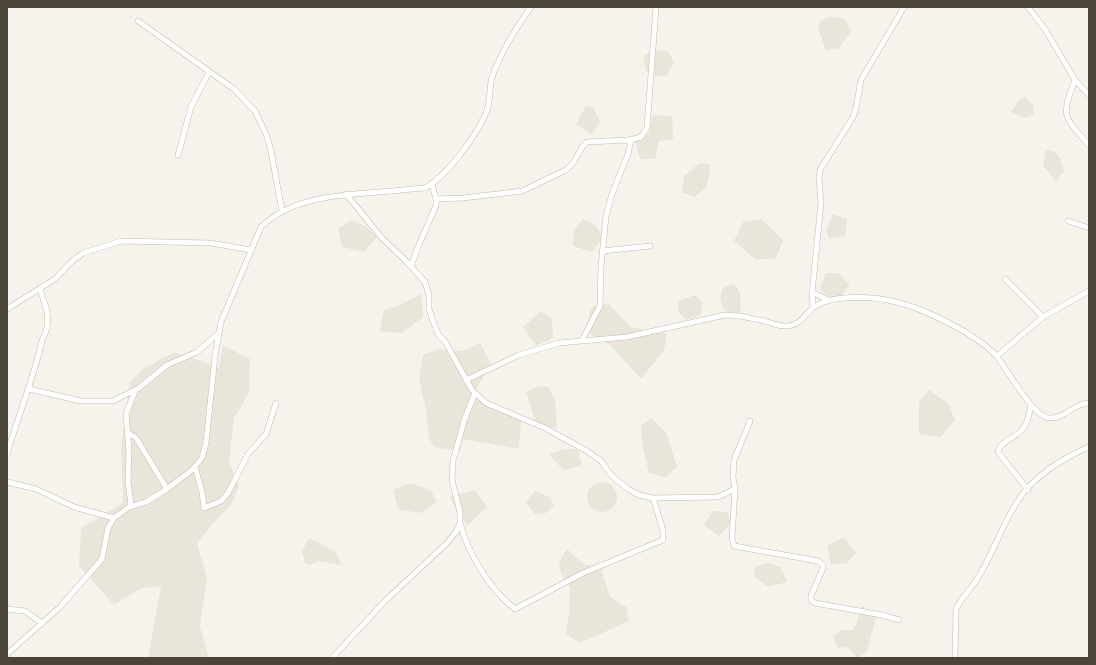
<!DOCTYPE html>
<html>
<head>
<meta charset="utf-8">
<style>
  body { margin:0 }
  #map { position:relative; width:1096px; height:665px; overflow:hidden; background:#f6f3ec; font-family:Barlow,sans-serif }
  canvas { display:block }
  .frame { position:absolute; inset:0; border:8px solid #4b4439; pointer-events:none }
</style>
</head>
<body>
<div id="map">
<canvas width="1096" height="665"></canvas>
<div class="frame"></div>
</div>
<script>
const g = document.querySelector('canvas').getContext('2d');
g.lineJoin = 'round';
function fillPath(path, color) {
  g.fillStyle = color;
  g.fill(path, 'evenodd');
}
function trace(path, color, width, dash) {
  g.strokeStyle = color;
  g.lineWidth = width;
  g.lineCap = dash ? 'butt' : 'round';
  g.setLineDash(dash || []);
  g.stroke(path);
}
fillPath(new Path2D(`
  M830,17l15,2 6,12 -12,17 -13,2 -8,-22 2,-7z
  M652,50l16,1 6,12 -8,14 -16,-2 -4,-4 -3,-14z
  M1025,97l8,8 1,9 -9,4 -14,-6 8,-12z
  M586,106l7,2 7,13 -8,13 -16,-10z
  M653,115l19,1 1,23 -14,2 -4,18h-15l-5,-18 14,-8z
  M1046,150l8,1 6,7 4,14 -8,9 -13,-15z
  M699,163l10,1 1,8 -4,16 -12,9 -12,-5 2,-16z
  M833,214l14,5 -2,17 -16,3 -3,-9z
  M583,219l12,6 8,12 -11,15 -19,-6 1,-16z
  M761,219l22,21 -7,18 -20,2 -22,-19 9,-19z
  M351,220l15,6 11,11 -13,15 -22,-5 -4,-18z
  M826,273h12l12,12 -14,17 -16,-13z
  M734,284l6,8 1,21 -17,-2 -4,-13 3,-10z
  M421,294l2,23 -21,16 -22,-2 4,-21 14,-4z
  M696,295l6,8 -1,12 -15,5 -8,-9v-8l5,-4z
  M608,303l23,24 36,7 -3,16 -23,29 -31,-34 -21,-12 -3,-8 6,-18z
  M541,311l11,8 1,19 -17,8 -13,-19z
  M480,343l11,21 -18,31 21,14 27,10 -2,30 -56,-10 -3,12 -26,-4 -5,-9 -3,-28 -7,-32 4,-23 15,-6 25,2z
  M223,345l27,14 -1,34 -15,25 -5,43 10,25 -8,19 -16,16 -18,23 10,34 -7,48 9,32h-61l13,-72 -20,2 -27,17 -35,-39 2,-38 42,-25 -2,-57 9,-64 13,-13 31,-17 45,15z
  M538,386l11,1 6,14 2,27 -20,-2 -11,-34z
  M929,390l19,13 7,17 -14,17 -22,-3v-31z
  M651,418l15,14 11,35 -11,10 -17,-4 -6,-25 -2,-22z
  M564,449h14l4,16 -18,6 -15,-17z
  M587 497a15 15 0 1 1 30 0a15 15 0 1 1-30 0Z
  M411,483l20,8 6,11 -17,11 -22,-4 -5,-19z
  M475,490l12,17 -20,19 -14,-23 -3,-7z
  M535,491l15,6 4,9 -8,7 -11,1 -9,-12z
  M713,511l14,1 5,11 -13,13 -15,-11z
  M844,537l12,16 -9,10 -16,2 -4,-19z
  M309,538l27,14 5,13 -23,-4 -8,4 -5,-2 -3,-12z
  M567,549l17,15 17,4 9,29 16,10 3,14 -49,22 -14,-9 3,-20 1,-27 -9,-13 -2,-12z
  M767,563l14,4 6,15 -19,5 -14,-11 1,-9z
  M862,606l14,10 -9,36 -10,6 -10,-11 -9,1 -5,-11 8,-7h12l4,-8z`), '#eae5da');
const minor = new Path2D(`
  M1028,7l17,22 30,51 14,15
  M138,21l96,68 21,22 11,23 5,17 11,60
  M1075,80c-14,37 -12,36 14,65
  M178,155l13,-48 18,-35
  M346,194l36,44 24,23 19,21 4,13v14l4,12 5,13 8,9 26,47 14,13 59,25 42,23 14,10 11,15 16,13 11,6 14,3 65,-1 17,-8
  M436,199l27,-1 59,-7 44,-21 7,-7 10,-17 4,-4 42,-2 12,-3 6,-9 9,-121
  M1068,221l21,7
  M602,251l48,-5
  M411,266l9,-24 16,-36v-7l-4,-15
  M1005,279l38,38
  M812,292l16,8
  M813,308l-1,-15 9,-90 -2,-25 1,-8 33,-53 3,-9 5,-28 43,-73
  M7,309l48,-30 17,-18 11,-8 38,-12 90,2 40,7
  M582,340l18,-34 1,-39 5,-51 6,-22 16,-40 3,-14
  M997,356l46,-39 46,-26
  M466,380l53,-25 40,-12 68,-6 98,-22c13,0 26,3 39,6 8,2 15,6 23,5 14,-1 17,-11 26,-18 17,-14 62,-12 83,-6 27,6 85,34 102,56 10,13 36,60 52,60 14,1 24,-15 39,-15
  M29,389l52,12h32l26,-13 28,-23 30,-13 22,-19
  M750,421l-16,39 -1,17 2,12 -3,48 2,9 84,15 5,4v3l-12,28v4l4,3 67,12 17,5
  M127,432l9,6 31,51
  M7,454c11,-37 25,-72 34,-109 1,-6 5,-12 6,-18 3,-13 -4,-27 -7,-39
  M195,467l7,25 2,16 17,-7 7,-8 20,-39 18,-20 10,-31
  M7,482l29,7 38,18 40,11
  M1028,490l-30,-38c2,-10 17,-15 23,-21 7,-7 8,-17 10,-26
  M131,506l-3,-25 1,-31 -3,-36 9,-23
  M460,523c8,30 30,67 55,86l68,-36 80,-33v-10l-10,-32
  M7,609l18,2 17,12
  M7,654l53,-47 42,-48 6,-31 6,-10 15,-11 17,-5 21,-13 25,-19 10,-12 4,-15 9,-87 6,-34 40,-95c31,-30 78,-32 118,-35 15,-1 31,-3 46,-4 22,-12 51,-52 61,-75 5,-12 3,-25 6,-36 8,-23 25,-51 39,-70
  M955,657l1,-48c6,-12 16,-21 23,-33 14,-23 23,-50 38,-74 15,-25 46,-44 72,-55
  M332,658l53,-57 62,-58 9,-11 4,-9v-11l-8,-32 1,-19 11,-40 11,-28`);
trace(minor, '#c2bbae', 6);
trace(minor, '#fff', 5);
</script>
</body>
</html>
